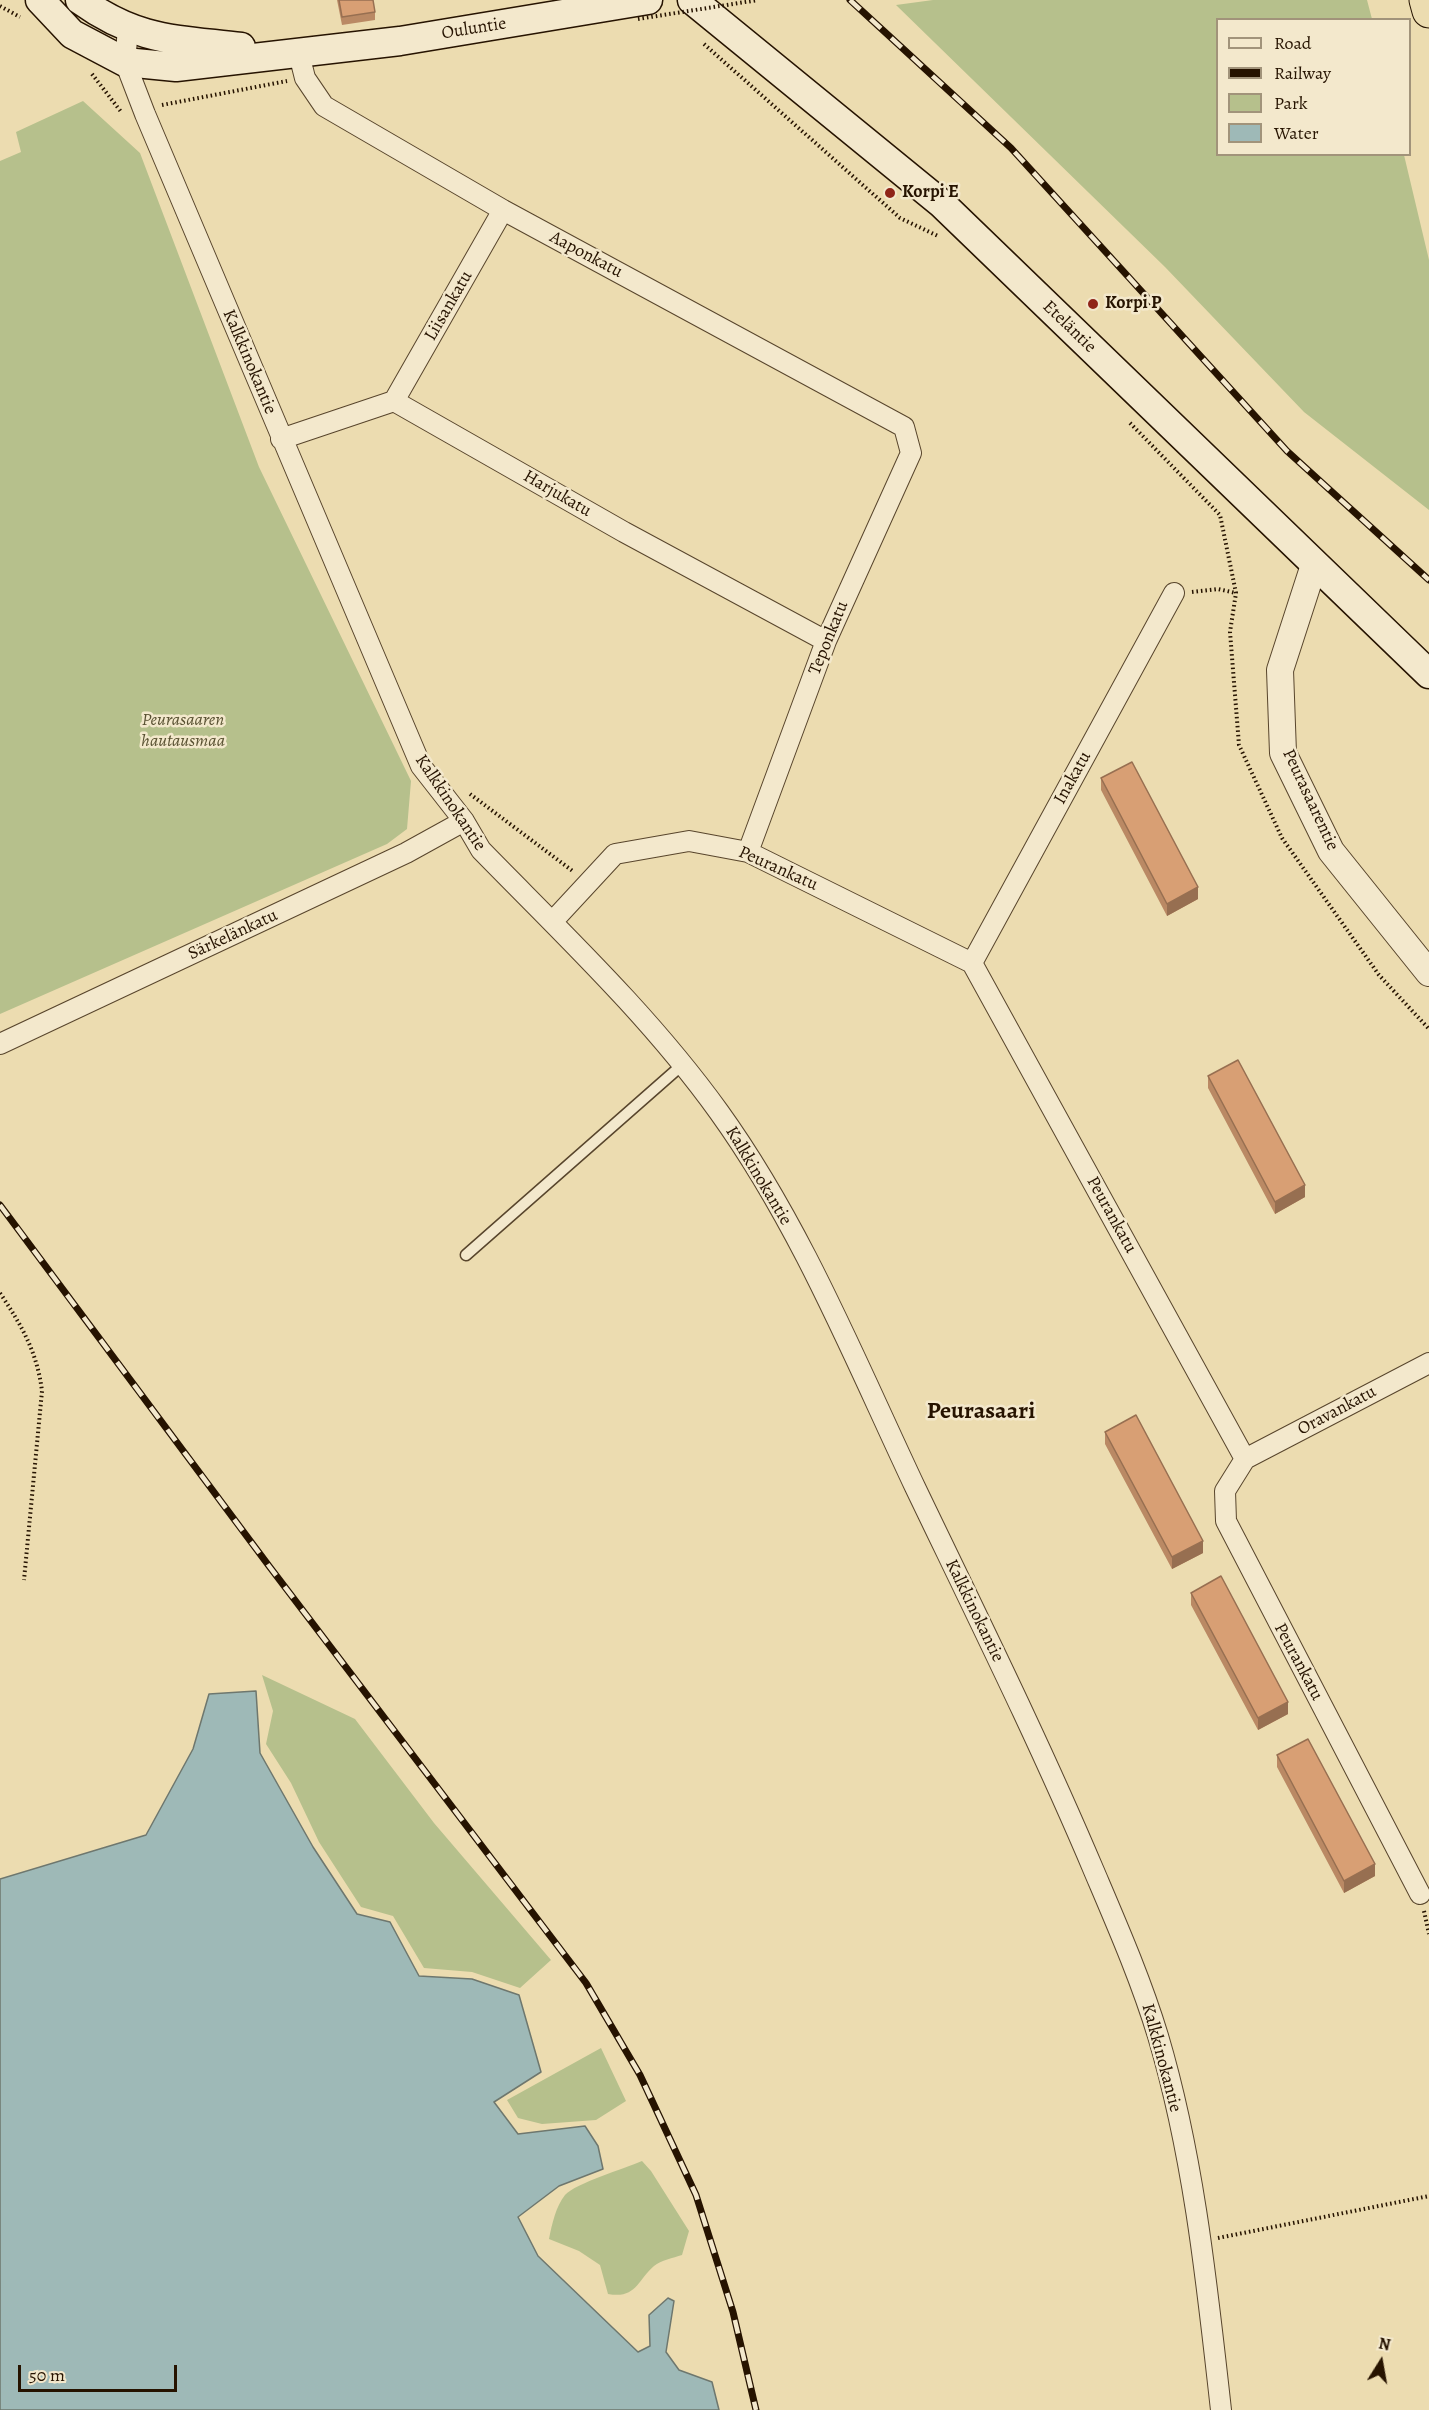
<!DOCTYPE html>
<html>
<head>
<meta charset="utf-8">
<style>
  body { margin:0 }
  #map { position:relative; width:1429px; height:2410px; overflow:hidden; background:#ecdcb0; font-family:Alegreya,serif }
  canvas { display:block }
  .legend { position:absolute; left:1216px; top:18px; width:195px; height:138px; box-sizing:border-box; background:#f3e8cc; border:2px solid #a1937a; margin:0; padding:8px 10px; list-style:none; font-size:18px; color:#261300 }
  .legend li { display:flex; align-items:center; gap:12px; height:30px }
  .legend b { width:30px; border:2px solid #a1937a }
  .north { position:absolute; left:1351px; top:2332px; width:60px; height:60px; -webkit-text-stroke:4px #f3e8cc; paint-order:stroke; rotate:11deg; font-size:16px; font-weight:700; line-height:24px; text-align:center; color:#261300 }
  .north::after { content:''; display:block; margin:auto; width:21px; height:27px; background:#261300; clip-path:polygon(50% 0,100% 100%,50% 72%,0 100%) }
  .scale { position:absolute; left:18px; top:2365px; width:159px; height:27px; box-sizing:border-box; border:3px solid #261300; border-top:0; padding-left:8px; font-size:18px; line-height:21px; white-space:nowrap; color:#261300; -webkit-text-stroke:4px #f3e8cc; paint-order:stroke }
</style>
</head>
<body>
<div id="map">
<canvas width="1429" height="2410"></canvas>
<ul class="legend">
<li><b style="height:8px;background:#f3e8cc"></b>Road</li>
<li><b style="height:8px;background:#261300"></b>Railway</li>
<li><b style="height:16px;background:#b6c08c"></b>Park</li>
<li><b style="height:16px;background:#9eb9b7"></b>Water</li>
</ul>
<div class="north">N</div>
<div class="scale">50 m</div>
</div>
<script>
const g = document.querySelector('canvas').getContext('2d');
g.lineJoin = 'round';
function fillPath(path, color) {
  g.fillStyle = color;
  g.fill(path, 'evenodd');
}
function trace(path, color, width, dash) {
  g.strokeStyle = color;
  g.lineWidth = width;
  g.lineCap = dash ? 'butt' : 'round';
  g.setLineDash(dash || []);
  g.stroke(path);
}
function write(font, color, halo, rows, align = 'center') {
  g.font = font + ' Alegreya,serif';
  g.lineWidth = 5;
  g.setLineDash([]);
  g.textBaseline = 'middle';
  g.strokeStyle = halo;
  g.fillStyle = color;
  for (const [text, x, y, turn = 0] of rows) {
    g.save();
    g.translate(x, y);
    g.rotate((+turn || 0) * Math.PI / 180);
    g.textAlign = isNaN(turn) ? turn : align;
    if (halo) g.strokeText(text, 0, 0);
    g.fillText(text, 0, 0);
    g.restore();
  }
}
fillPath(new Path2D(`
  M933,0h434l5,19 -154,1v134l186,1 25,105v250l-125,-98 -139,-145 -269,-262z
  M83,101l57,52 119,314 152,314 -4,48 -20,15 -387,170v-853l21,-9 -5,-20z
  M262,1675l93,44 79,104 117,137 -31,28 -48,-16 -48,-4 -31,-52 -32,-9 -42,-65 -28,-59 -25,-39 7,-33z
  M601,2048l25,53 -30,19 -54,4 -24,-6 -11,-18z
  M642,2161l9,10 38,60 -7,24c-9,3 -21,5 -28,11 -17,15 -18,33 -46,28l-8,-29 -21,-14 -30,-12c3,-15 7,-33 16,-44 11,-12 59,-26 77,-34z`), '#b6c08c');
const water = new Path2D(`
  M256,1691l4,62 53,94 44,67 33,8 29,54 53,3 47,16 22,77 -47,30 24,32 67,-8 13,20 5,23 -44,17 -41,31 20,39 100,96 12,-6 -1,-31 19,-17 6,3 -8,51 13,18 33,12 7,28h-719v-531l146,-44 47,-86 16,-55z`);
fillPath(water, '#9eb9b7');
trace(water, '#6e776e', 1.5);
const service = new Path2D(`
  M466,1255l216,-190`);
const minor = new Path2D(`
  M128,29l-3,33 20,52 276,652 43,55 17,29c82,84 169,166 238,262 82,114 136,248 196,375 61,127 124,254 179,384 23,54 47,109 64,165 36,121 49,249 63,374
  M299,54l6,24 19,28 179,104 401,217 7,26 -85,188 -78,211
  M394,401l109,-191
  M281,439l113,-38 230,131 202,109
  M552,922l63,-68 74,-13 59,11 224,111 273,496 -20,32 1,30 194,373
  M972,963l202,-370
  M0,1044l406,-191 58,-32
  M1245,1459l184,-96`);
const tertiary = new Path2D(`
  M1314,565l-34,105 3,83 48,98 98,122`);
const secondary = new Path2D(`
  M40,0l32,34 53,28 51,5 224,-26 248,-41
  M80,0c57,41 94,39 161,47
  M692,0l250,204 487,470`);
const motorway = new Path2D(`
  M1426,0l3,11`);
trace(service, '#58452c', 13);
trace(minor, '#58452c', 22);
trace(tertiary, '#58452c', 28);
trace(secondary, '#261300', 31);
trace(motorway, '#261300', 35);
trace(new Path2D(`
  M0,6l20,11
  M704,44l196,174 38,18
  M92,74l30,39
  M162,105l125,-24
  M1130,423l90,92 16,78 -6,39 9,113 43,93 97,137 50,54
  M1192,592l26,-3 18,4
  M470,794l104,78
  M0,1293c22,33 37,59 42,98l-18,189
  M1424,1911l5,23
  M1218,2238l211,-42`), '#261300', 4, [1.5, 3]);
trace(service, '#f3e8cc', 10);
trace(minor, '#f3e8cc', 20);
trace(tertiary, '#f3e8cc', 26);
trace(secondary, '#f3e8cc', 28);
trace(motorway, '#ecdcb0', 33);
const rail = new Path2D(`
  M850,0l161,148 276,303 142,129
  M0,1205l269,361 317,417 54,92 56,120 37,117 23,98`);
trace(rail, '#261300', 7);
trace(rail, '#f3e8cc', 4.5, [14]);
trace(new Path2D(`
  M638,19l120,-19`), '#261300', 4, [1.5, 3]);
fillPath(new Path2D(`
  M337,0h36l2,12v8l-33,5z
  M1101,778l97,121 -31,17 -66,-126z
  M1208,1076l97,121 -30,17 -67,-126z
  M1105,1432l98,121 -31,16 -67,-125z
  M1191,1593l97,121 -30,16 -67,-125z
  M1277,1755l98,121 -31,17 -67,-126z`), '#ba8964');
fillPath(new Path2D(`
  M1198,887v12l-31,17v-12z
  M1305,1185v12l-30,17v-12z
  M1203,1541v12l-31,16v-12z
  M1288,1702v12l-30,16v-12z
  M1375,1864v12l-31,17v-12z`), '#976f51');
const building = new Path2D(`
  M339,0h34l2,12 -33,5z
  M1132,762l66,125 -31,17 -66,-126z
  M1238,1060l67,125 -30,17 -67,-126z
  M1136,1415l67,126 -31,16 -67,-125z
  M1221,1576l67,126 -30,16 -67,-125z
  M1308,1739l67,125 -31,17 -67,-126z`);
fillPath(building, '#d89f74');
trace(building, '#976f51', 1.5);
for (const [x, y, r, color] of [
  [890,193,6,"#8f2418"],
  [1093,304,6,"#8f2418"]
]) {
  const dot = new Path2D();
  dot.arc(x, y, r, 0, 2 * Math.PI);
  g.fillStyle = color;
  g.fill(dot);
  trace(dot, '#f3e8cc', 2);
}
write('18px', '#261300', '#f3e8cc', [
  ["Ouluntie",474,29,-9],
  ["Aaponkatu",586,255,28],
  ["Liisankatu",449,306,-60],
  ["Eteläntie",1069,327,44],
  ["Kalkkinokantie",249,362,67],
  ["Harjukatu",557,494,30],
  ["Teponkatu",829,638,-68],
  ["Inakatu",1073,778,-61],
  ["Peurasaarentie",1310,800,65],
  ["Kalkkinokantie",450,803,56],
  ["Peurankatu",778,869,24],
  ["Särkelänkatu",233,935,-25],
  ["Kalkkinokantie",758,1176,59],
  ["Peurankatu",1111,1215,61],
  ["Oravankatu",1337,1411,-28],
  ["Kalkkinokantie",974,1611,64],
  ["Peurankatu",1298,1662,62],
  ["Kalkkinokantie",1161,2058,75]
]);
write('bold 18px', '#261300', '#f3e8cc', [
  ["Korpi E",902,193],
  ["Korpi P",1105,304]
], 'left');
write('italic 18px', '#585031', '#f3e8cc', [
  ["Peurasaaren",183,721],
  ["hautausmaa",183,742]
]);
write('bold 24px', '#261300', '#f3e8cc', [
  ["Peurasaari",981,1412]
]);
</script>
</body>
</html>
